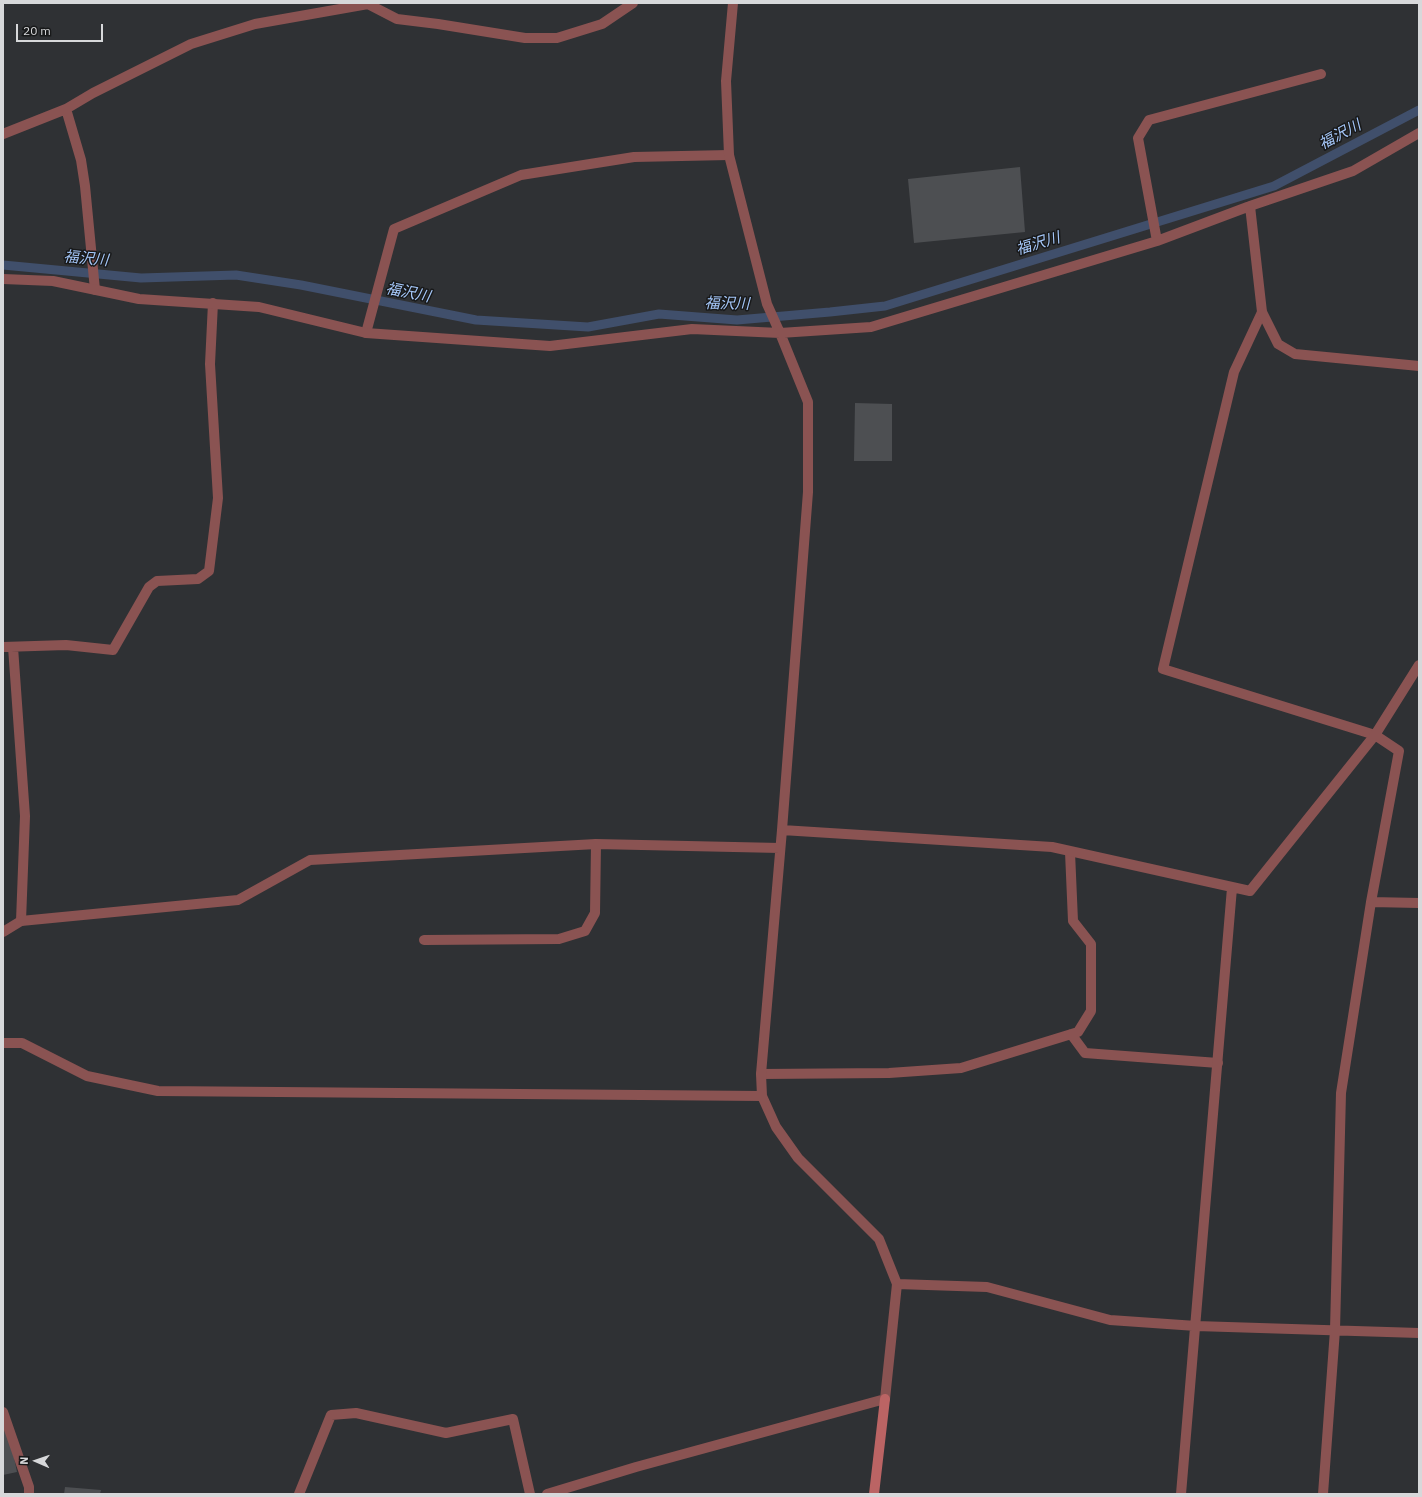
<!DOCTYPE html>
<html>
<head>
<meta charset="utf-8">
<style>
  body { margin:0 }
  #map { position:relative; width:1422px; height:1497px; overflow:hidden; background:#2f3134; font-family:"IBM Plex Sans",sans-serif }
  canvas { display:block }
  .frame { position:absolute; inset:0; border:4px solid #d7d8da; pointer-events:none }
  .north { position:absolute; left:16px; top:1441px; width:40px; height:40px; -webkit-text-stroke:3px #18191a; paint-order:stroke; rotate:272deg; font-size:11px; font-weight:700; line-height:16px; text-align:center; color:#d7d8da }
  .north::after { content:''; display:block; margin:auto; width:14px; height:18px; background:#d7d8da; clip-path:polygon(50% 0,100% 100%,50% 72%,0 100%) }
  .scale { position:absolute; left:16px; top:24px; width:87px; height:18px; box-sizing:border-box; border:2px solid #d7d8da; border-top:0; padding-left:5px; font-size:12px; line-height:14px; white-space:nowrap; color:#d7d8da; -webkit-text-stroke:3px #18191a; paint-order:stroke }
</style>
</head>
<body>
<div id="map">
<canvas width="1422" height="1497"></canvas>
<div class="frame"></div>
<div class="north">N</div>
<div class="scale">20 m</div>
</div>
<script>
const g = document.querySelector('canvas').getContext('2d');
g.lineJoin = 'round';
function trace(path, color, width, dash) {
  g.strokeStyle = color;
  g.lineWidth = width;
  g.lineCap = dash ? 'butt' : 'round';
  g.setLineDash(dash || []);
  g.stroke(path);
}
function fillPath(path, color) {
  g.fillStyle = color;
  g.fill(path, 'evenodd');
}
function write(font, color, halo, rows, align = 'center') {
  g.font = font + ' "IBM Plex Sans","Noto Sans JP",sans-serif';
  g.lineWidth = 3;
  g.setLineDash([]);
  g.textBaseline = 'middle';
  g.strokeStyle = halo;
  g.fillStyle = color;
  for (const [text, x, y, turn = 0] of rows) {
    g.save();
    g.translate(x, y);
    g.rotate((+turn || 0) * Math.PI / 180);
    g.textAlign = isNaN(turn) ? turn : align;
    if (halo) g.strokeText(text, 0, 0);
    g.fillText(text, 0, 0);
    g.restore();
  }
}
trace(new Path2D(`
  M3,265l138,13 95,-3 65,10 175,35 112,7 71,-13 78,6 93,-8 55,-6 389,-120 145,-76`), '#404f6b', 9);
fillPath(new Path2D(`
  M1020,167l5,65 -111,11 -6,-64z
  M855,403l37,1v57h-38z
  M7,1423l10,49 -14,3v-51z
  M65,1487l36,3 -1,4h-36z`), '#4d4f52');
trace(new Path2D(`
  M66,109l15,51 4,26 10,104
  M3,134l63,-25 27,-16 98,-49 64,-20 113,-20 29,15 41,5 87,14h32l45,-14 31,-21
  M1262,312l-28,60 -71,297 212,66
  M366,333l28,-104 127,-54 113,-18 95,-2
  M3,647l63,-2 47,5 36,-63 8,-6 41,-2 11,-8 9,-73 -8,-134 3,-61
  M13,647l12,169 -4,105
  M424,940l135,-1 26,-8 10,-18 1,-69
  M1071,1034l14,19 133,10
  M761,1074l128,-1 72,-5 117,-36 13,-21v-67l-18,-23 -3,-69`), '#8a5352', 10);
trace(new Path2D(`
  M1250,206l12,106 16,32 17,10 124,12
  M1157,241l-19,-103 11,-18 172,-46
  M3,279l50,2 86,18 120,8 107,26 184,13 142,-17 88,4 91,-6 286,-86 93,-35 103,-35 66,-38
  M782,830l270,17 198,44 125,-156 44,-70
  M1371,902l48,1
  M3,932l18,-11 217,-21 72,-40 286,-16 184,4
  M3,1043h19l65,33 71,15 604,5
  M897,1284l90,3 123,33 86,6 223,7
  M3,1412l26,75v7
  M299,1494l32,-79 25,-2 90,20 67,-14 17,75
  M547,1494l89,-27 249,-68 12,-115 -18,-45 -81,-81 -22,-31 -14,-31 -1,-22 21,-244 26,-338v-90l-28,-69 -13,-29 -38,-149 -3,-74 7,-78
  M1181,1494l51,-606
  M1323,1494l12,-164 6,-237 30,-191 28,-151 -24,-16`), '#8a5352', 10);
trace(new Path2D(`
  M874,1494l11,-95`), '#bb6464', 10);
write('italic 15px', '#a5c7f9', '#18191a', [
  ["福沢川",1340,135,-28],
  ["福沢川",1038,244,-17],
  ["福沢川",86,259,5],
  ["福沢川",408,293,11],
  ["福沢川",727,304,1]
]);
</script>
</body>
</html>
